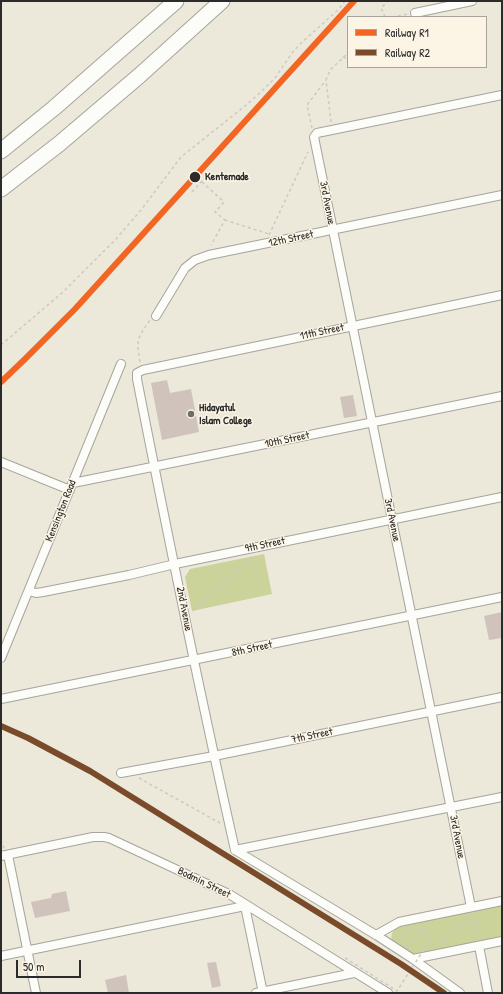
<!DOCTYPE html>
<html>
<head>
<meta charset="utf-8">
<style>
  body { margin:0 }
  #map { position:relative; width:503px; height:994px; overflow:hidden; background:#ece8da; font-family:"Patrick Hand",sans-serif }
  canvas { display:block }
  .frame { position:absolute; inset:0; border:2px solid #2b2b2b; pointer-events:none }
  .legend { position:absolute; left:347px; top:16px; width:140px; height:52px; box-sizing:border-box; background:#fcf5e5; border:1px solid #a8a49b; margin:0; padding:5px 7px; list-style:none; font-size:12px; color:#2b2b2b }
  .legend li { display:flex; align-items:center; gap:8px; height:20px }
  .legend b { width:20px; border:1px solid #a8a49b }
  .scale { position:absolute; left:16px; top:960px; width:65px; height:18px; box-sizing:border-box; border:2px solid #2b2b2b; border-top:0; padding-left:5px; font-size:12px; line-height:14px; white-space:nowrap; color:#2b2b2b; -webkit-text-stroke:3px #fcf5e5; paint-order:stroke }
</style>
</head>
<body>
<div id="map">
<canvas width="503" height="994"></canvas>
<div class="frame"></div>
<ul class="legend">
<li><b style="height:5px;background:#f26522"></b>Railway R1</li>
<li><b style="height:5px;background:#7a4b2a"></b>Railway R2</li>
</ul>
<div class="scale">50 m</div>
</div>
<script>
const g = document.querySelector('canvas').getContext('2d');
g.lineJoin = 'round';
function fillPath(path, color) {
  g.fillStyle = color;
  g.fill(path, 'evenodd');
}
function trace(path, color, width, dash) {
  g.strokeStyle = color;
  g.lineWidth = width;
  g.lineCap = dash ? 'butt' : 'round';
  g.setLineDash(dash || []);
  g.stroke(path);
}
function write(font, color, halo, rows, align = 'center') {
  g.font = font + ' "Patrick Hand",sans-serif';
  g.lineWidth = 3;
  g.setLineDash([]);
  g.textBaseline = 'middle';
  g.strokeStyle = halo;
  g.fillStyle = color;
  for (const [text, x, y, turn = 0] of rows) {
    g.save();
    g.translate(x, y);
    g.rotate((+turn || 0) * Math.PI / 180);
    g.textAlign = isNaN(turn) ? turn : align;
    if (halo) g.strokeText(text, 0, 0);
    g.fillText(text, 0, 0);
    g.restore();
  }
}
fillPath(new Path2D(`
  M264,554l8,40 -80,17 -7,-34 5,-8z
  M502,904v33l-88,18 -4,-2 -18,-12c-3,-11 7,-15 16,-17z`), '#ccd39a');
fillPath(new Path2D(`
  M167,380l3,13 21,-4 8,43 -37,8 -11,-57z
  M353,395l4,21 -13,2 -4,-21z
  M502,612v26l-13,2 -5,-24z
  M66,891l4,20 -35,7 -4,-16 20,-4 1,-4z
  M216,962l5,24 -9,2 -5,-25z
  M126,975l3,18h-21l-3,-13z`), '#cfc3bc');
const street = new Path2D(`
  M415,13l57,-12
  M156,316l29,-48 10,-8 14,-5 293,-60
  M1,462l69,28
  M73,483l429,-87
  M29,591l7,2 7,-1 86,-17 46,-11 327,-67
  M1,658l120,-294
  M1,699l501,-102
  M121,773l93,-17 288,-59
  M235,850c-35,-156 -67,-313 -98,-471v-6l6,-3 359,-75
  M235,850l267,-53
  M235,850l141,85 37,24 47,34
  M8,855l28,138
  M1,856l92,-19h11l5,1 120,56 159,99
  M471,907l-157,-770 3,-4 15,-3 170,-35
  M376,935l23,-13 103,-21
  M479,946l9,47
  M1,956l244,-50 18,87
  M413,959l89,-18
  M256,993l98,-20`);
const highway = new Path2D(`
  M1,151l53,-43 122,-107
  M1,189l58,-45 80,-68 83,-75`);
trace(street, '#a6a49c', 10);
trace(highway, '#a6a49c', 17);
trace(new Path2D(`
  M385,17l-4,-9 7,-7
  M392,17l16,-3
  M343,57l5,2
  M331,122l-5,-42 4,-10 18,-17
  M312,128l-5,-23 19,-25
  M202,182l22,20 -9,10 10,8 -14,25
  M192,192l19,-21
  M225,220l44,14
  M269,235l39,-83
  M1,345l62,-53 53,-53 25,-29 40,-53 64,-51 17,-15 13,-13 17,-25 8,-9 39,-35 6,-8
  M140,362c-4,-23 -3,-23 10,-42
  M193,611l60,-54
  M139,778l81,45
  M1,840l3,8
  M473,914l4,24
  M440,944l31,-28
  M410,947l20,-23`), '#cac9c6', 1.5, [3, 3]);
trace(street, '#fcfcf9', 8);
trace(highway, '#fcfcf9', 15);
trace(new Path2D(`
  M345,958l52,33 31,-48c2,-22 -30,-18 -21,3`), '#cac9c6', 1.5, [3, 3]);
trace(new Path2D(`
  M1,382l24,-23 50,-50 279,-308`), '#f26522', 6);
trace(new Path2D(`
  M1,726l27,12 62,33 311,193 43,29`), '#7a4b2a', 6);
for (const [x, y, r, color] of [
  [195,177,6,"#2b2b2b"],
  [191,414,4,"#6f6d68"]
]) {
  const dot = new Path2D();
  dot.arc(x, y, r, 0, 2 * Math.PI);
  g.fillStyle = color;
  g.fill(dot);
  trace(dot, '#fcf5e5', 1.5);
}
write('bold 11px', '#2b2b2b', '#fcf5e5', [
  ["Kentemade",205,177]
], 'left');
write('11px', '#2b2b2b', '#fcf5e5', [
  ["3rd Avenue",327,203,79],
  ["12th Street",291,239,-12],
  ["11th Street",322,332,-12],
  ["10th Street",287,440,-12],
  ["Kensington Road",61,511,-68],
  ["3rd Avenue",392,520,78],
  ["9th Street",265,545,-12],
  ["2nd Avenue",184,609,79],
  ["8th Street",252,649,-12],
  ["7th Street",312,736,-12],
  ["3rd Avenue",457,837,79],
  ["Bodmin Street",204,883,26]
]);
write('bold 11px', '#2b2b2b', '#fcf5e5', [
  ["Hidayatul",199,408],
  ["Islam College",199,421]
], 'left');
</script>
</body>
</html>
